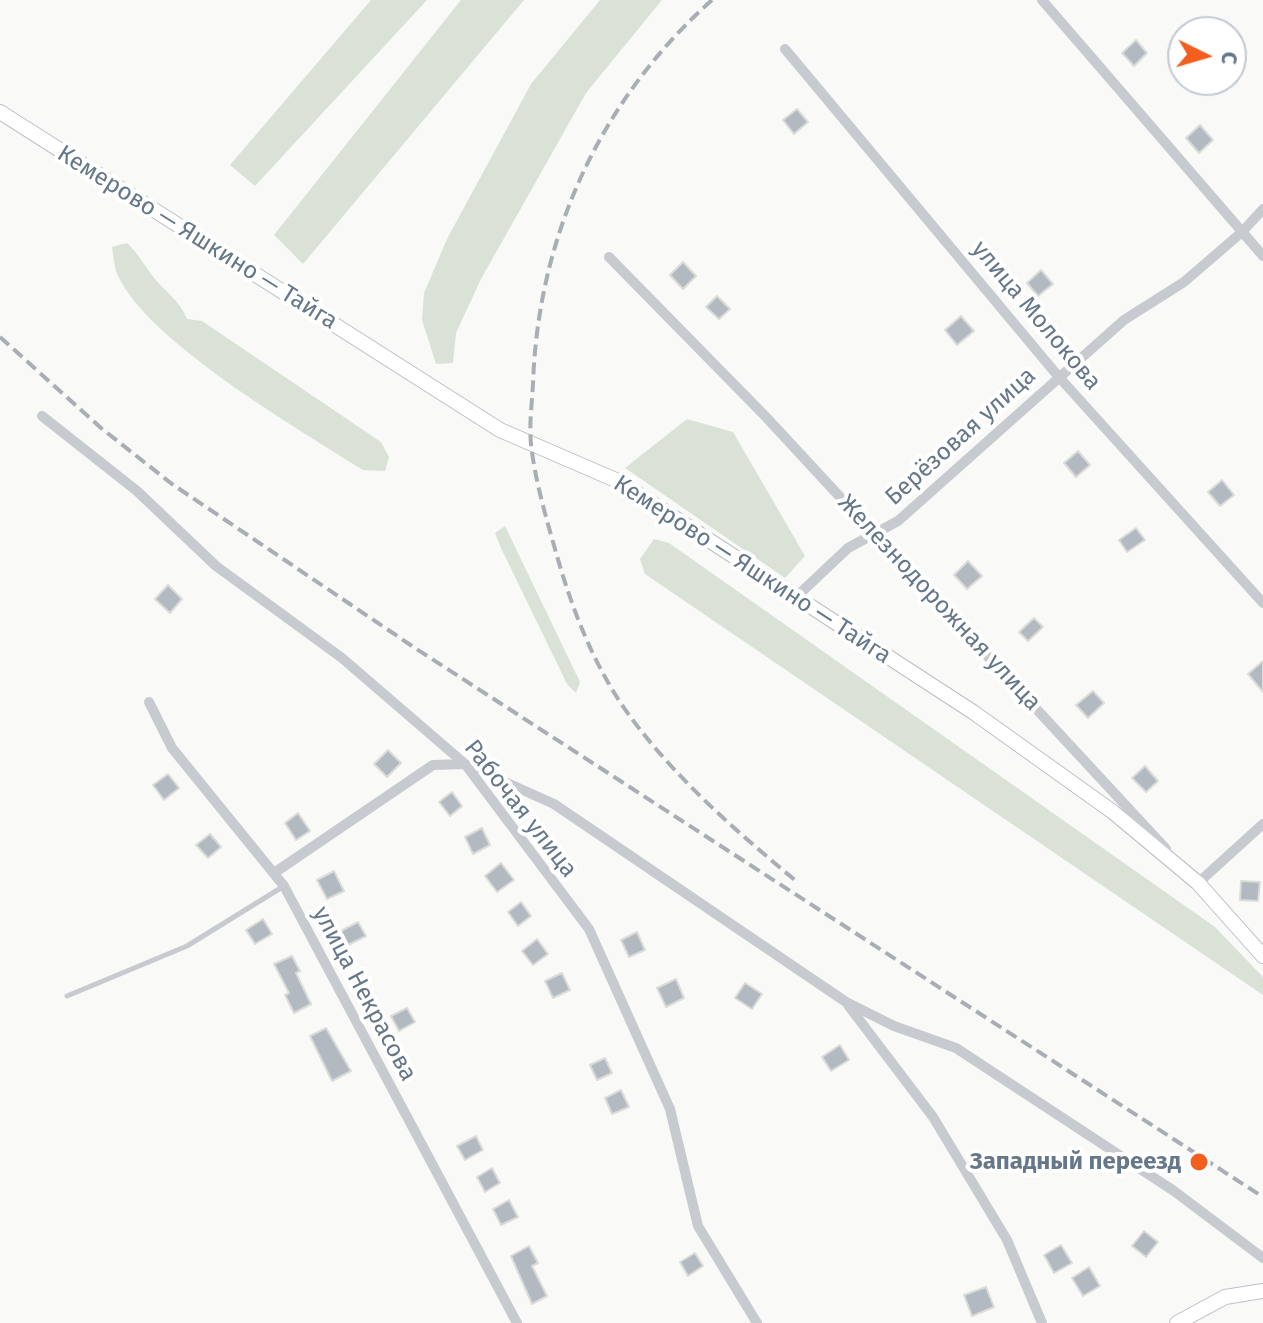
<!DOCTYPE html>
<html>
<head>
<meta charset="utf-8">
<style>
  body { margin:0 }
  #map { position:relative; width:1263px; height:1323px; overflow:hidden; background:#f9f9f7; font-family:"Fira Sans",sans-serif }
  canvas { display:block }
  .north { position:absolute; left:1167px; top:16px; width:80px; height:80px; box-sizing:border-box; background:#fff; border:2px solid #c2c9d0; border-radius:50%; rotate:95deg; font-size:22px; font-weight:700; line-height:32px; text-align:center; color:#66778a }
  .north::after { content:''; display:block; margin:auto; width:28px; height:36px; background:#f25f1e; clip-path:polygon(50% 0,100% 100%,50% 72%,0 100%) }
</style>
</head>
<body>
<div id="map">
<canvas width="1263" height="1323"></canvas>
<div class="north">С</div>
</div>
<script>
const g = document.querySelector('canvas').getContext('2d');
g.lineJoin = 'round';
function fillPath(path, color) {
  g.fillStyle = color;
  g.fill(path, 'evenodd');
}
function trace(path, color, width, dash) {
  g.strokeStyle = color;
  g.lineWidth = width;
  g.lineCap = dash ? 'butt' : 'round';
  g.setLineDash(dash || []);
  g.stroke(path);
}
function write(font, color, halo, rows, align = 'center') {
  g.font = font + ' "Fira Sans",sans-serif';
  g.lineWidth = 8;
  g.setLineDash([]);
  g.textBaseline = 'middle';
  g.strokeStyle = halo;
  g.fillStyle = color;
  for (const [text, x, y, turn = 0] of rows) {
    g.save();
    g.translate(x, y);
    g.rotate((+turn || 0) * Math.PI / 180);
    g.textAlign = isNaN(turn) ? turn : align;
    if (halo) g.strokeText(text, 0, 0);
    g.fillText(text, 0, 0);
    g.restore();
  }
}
fillPath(new Path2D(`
  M371,0h56l-172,186 -25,-21z
  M461,0h63l-221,264 -29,-29z
  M600,0h62l-76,93 -105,186 -25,54 -3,30 -17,1 -14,-44 2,-27 23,-54 84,-155z
  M127,243c12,11 18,24 28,36 12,14 25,22 32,40l15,2 179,121 8,15 -4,14 -22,-1c-63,-40 -222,-132 -247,-199 -2,-7 -3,-17 -4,-24z
  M687,419l46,13 72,124 -20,22 -160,-110z
  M505,526l75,156 -4,11 -9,-9 -66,-136 -6,-15z
  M654,539l15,4 546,384 48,50v18l-618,-421 -5,-15z`), '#dae2d7');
const building = new Path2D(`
  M1136,40l11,13 -13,13 -12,-13z
  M797,109l11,13 -14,12 -11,-14z
  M1200,125l13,15 -14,13 -13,-15z
  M683,262l13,14 -13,13 -13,-14z
  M1041,270l12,14 -15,12 -11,-13z
  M717,296l13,13 -11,10 -13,-12z
  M961,316l13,15 -17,14 -12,-15z
  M1078,451l12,14 -14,12 -12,-14z
  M1222,480l12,15 -14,11 -12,-14z
  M1136,528l9,12 -18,12 -8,-12z
  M968,561l14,15 -15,13 -13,-14z
  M168,585l14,14 -12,14 -15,-14z
  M1034,618l9,9 -15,14 -9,-9z
  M1263,661v31l-15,-18z
  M1093,691l11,12 -16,15 -12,-13z
  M388,750l13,13 -14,14 -13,-13z
  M1145,766l13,15 -12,11 -14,-14z
  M168,774l11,14 -15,12 -11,-15z
  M452,792l10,14 -12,10 -11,-14z
  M298,813l12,18 -14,9 -11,-17z
  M482,828l8,17 -17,9 -8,-17z
  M210,834l11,13 -13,11 -12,-13z
  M501,863l13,17 -17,12 -12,-16z
  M334,871l10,20 -17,8 -10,-19z
  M1241,881l19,1 -2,19 -18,-1z
  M521,902l10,14 -13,10 -10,-14z
  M263,919l9,15 -17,10 -9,-14z
  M358,922l8,14 -18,9 -7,-14z
  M637,932l8,18 -16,7 -8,-17z
  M537,939l11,15 -15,11 -11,-14z
  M292,956l8,15 -4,2 15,31 -17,9 -9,-18 4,-2 -15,-29z
  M562,973l8,17 -17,8 -8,-17z
  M676,979l8,19 -18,9 -9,-19z
  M745,983l17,11 -10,15 -17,-11z
  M407,1008l8,14 -16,9 -8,-15z
  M326,1028l25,43 -19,10 -22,-45z
  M840,1045l9,15 -18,11 -9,-14z
  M605,1058l7,15 -15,7 -7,-15z
  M621,1090l8,17 -17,7 -7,-16z
  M476,1136l7,14 -18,10 -8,-14z
  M492,1168l8,15 -15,9 -8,-15z
  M509,1200l9,17 -17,8 -8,-16z
  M1144,1231l14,11 -12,15 -14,-11z
  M1061,1245l11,18 -18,10 -10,-18z
  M529,1246l9,17 -6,3 15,30 -15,8 -21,-48z
  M695,1253l8,13 -15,10 -8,-14z
  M1089,1267l11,19 -17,10 -11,-18z
  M986,1287l8,20 -22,9 -8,-21z`);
fillPath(building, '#b2b9c0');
trace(building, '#dbdbd9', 2);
const secondary = new Path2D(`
  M0,112l500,318 118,51 355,231 140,100 85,71 65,73
  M1177,1323l48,-26 38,-6`);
trace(secondary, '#bbc0c5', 16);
trace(new Path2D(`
  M67,996l120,-50 97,-60`), '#c7cacf', 5);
trace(new Path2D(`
  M1042,0l221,256
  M785,49l273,327 205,227
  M609,257l157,160 400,432
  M42,416l95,75 79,75 126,92 123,106 124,165 81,180 28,117 59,97
  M794,599l54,-51 50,-27 226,-201 60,-38 58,-50 21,-23
  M149,702l23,46 112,138 233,437
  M274,873l159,-108 32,-1 89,40 292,198 48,24 62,22 218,143 89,67
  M1194,879l4,4 65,-59
  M848,1005l85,112 74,123 35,83`), '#c7cacf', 10);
trace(secondary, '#fff', 14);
trace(new Path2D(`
  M712,0c-111,99 -174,235 -179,384 -1,19 -4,41 -2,60 4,37 16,77 26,112 16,56 38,112 72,159 47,64 107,116 167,166
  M0,337l101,91 71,56 243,164 848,549`), '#a9aeb5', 4, [12, 6]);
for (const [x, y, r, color] of [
  [1199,1162,10,"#f25f1e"]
]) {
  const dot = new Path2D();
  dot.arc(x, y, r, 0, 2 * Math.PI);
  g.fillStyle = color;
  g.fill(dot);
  trace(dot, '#fff', 3);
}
write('24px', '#66778a', '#fff', [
  ["Кемерово — Яшкино — Тайга",197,238,32],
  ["улица Молокова",1036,316,50],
  ["Берёзовая улица",961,437,-42],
  ["Кемерово — Яшкино — Тайга",752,570,33],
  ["Железнодорожная улица",939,603,47],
  ["Рабочая улица",520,809,52],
  ["улица Некрасова",364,994,62]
]);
write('bold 24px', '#66778a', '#fff', [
  ["Западный переезд",1181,1162]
], 'right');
</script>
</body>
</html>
